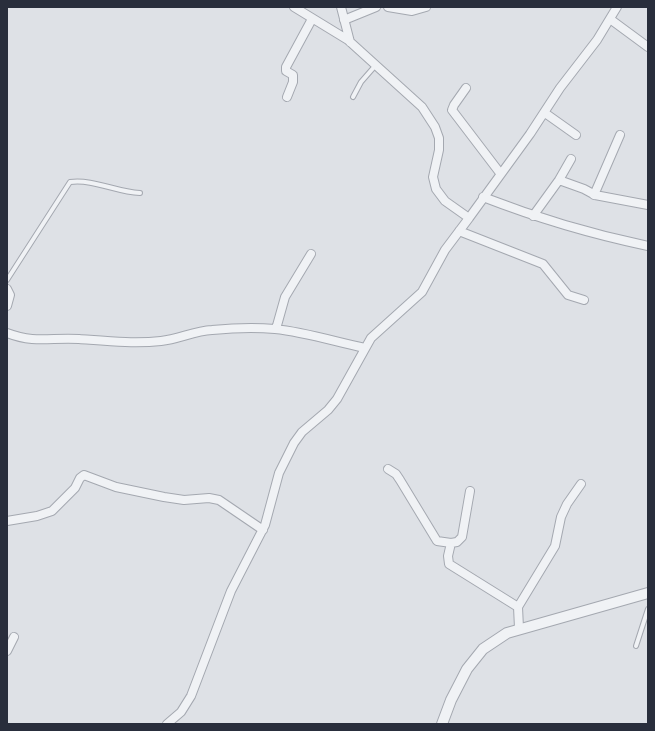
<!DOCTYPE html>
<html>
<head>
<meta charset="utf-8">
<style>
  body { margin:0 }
  #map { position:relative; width:655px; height:731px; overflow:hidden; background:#dee1e6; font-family:Raleway,sans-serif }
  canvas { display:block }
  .frame { position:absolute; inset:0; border:8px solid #292e3c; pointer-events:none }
</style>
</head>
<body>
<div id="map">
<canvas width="655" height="731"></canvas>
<div class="frame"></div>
</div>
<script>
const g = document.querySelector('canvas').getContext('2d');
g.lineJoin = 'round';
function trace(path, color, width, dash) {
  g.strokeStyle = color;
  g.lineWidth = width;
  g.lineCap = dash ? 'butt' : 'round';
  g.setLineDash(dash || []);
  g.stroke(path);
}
const service = new Path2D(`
  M353,97l8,-15 14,-16
  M7,280l63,-98c24,-3 46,10 70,11
  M636,646l12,-37`);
const minor = new Path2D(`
  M341,7l9,35
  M388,7l24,4 14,-4
  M610,19l38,28
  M344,20l32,-13
  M466,88l-12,17 -2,5 48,63
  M287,97l6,-15v-7l-7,-4v-4l26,-48
  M545,113l31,22
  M559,180l25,9 11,6 53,10
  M594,195l26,-60
  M483,197c54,21 108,37 165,49
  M533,216l26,-36 12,-21
  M469,218l61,-84 30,-46 37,-48 20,-33
  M459,231l84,33 25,31 16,5
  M7,289l3,6 -3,11
  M276,329l9,-32 26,-43
  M7,333c29,11 44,4 72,6 27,2 55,5 82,2 18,-2 33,-10 51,-11 20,-2 43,-3 63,-1 30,3 61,13 90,19
  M388,469l8,5 4,6 37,61 14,2 6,-1 5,-5 8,-46
  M7,521l30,-5 15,-5 23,-23 5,-10 4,-3 32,12 48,10 20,3 25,-2 10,2 44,30
  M451,543l-3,13 1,8 69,43
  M519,628l-1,-21 37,-61 6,-29 6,-13 14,-20
  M7,651l7,-14
  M167,724l14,-12 10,-16 40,-105 34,-66 14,-52 15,-30 8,-11 26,-22 9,-11 34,-61 51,-46 23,-42 24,-32 -24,-17 -9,-12 -3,-12 6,-27v-12l-4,-11 -13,-20 -74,-67 -54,-33`);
const tertiary = new Path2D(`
  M442,724l9,-24 16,-31 16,-20 24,-16 141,-40`);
trace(service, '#a4a8b0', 6);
trace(minor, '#a4a8b0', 10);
trace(tertiary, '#a4a8b0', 12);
trace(service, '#f0f2f5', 4);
trace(minor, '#f0f2f5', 8);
trace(tertiary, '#f0f2f5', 10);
</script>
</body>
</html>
